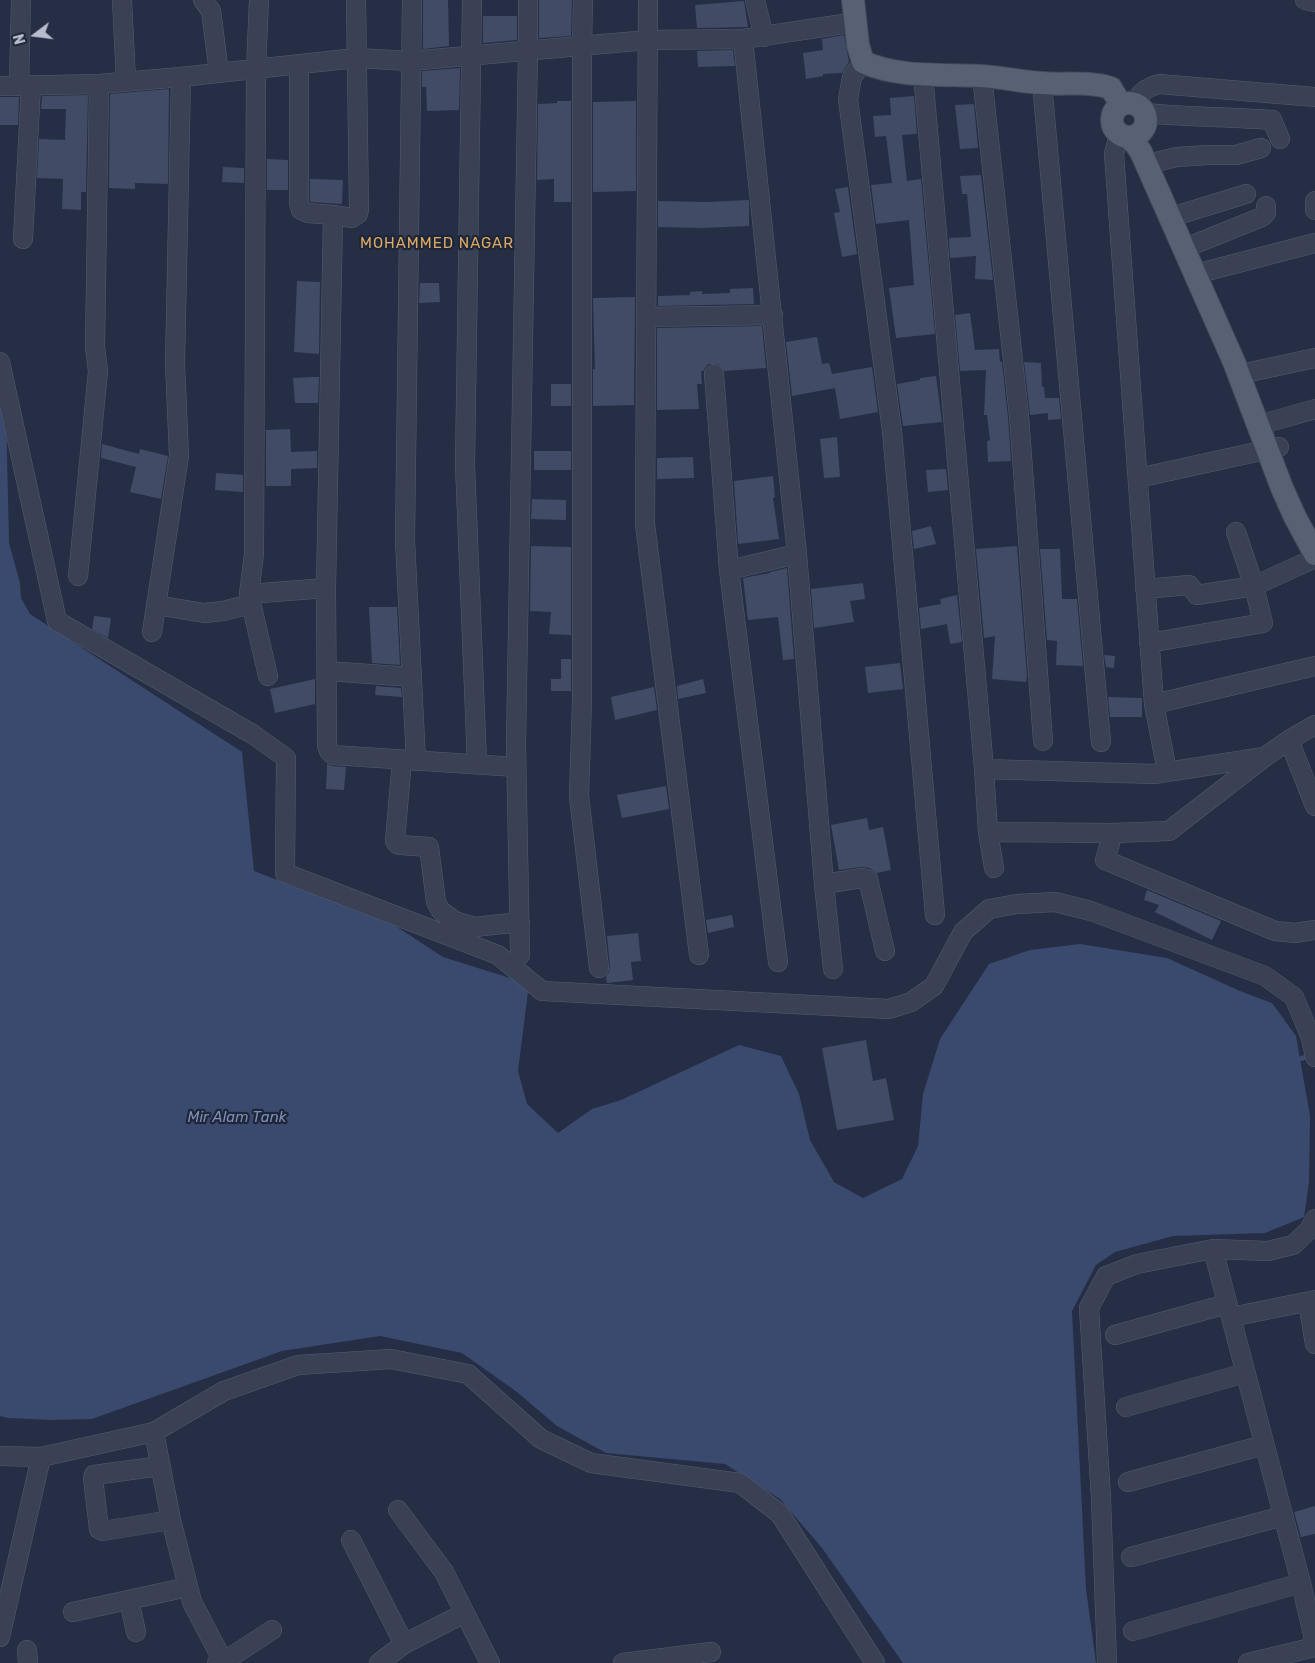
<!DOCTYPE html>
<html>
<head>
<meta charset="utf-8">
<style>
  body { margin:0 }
  #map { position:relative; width:1315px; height:1663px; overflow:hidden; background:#252e45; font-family:Rubik,sans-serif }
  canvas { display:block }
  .north { position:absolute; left:10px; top:10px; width:50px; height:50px; -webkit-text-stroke:4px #1e2639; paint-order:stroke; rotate:255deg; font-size:14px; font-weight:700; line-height:20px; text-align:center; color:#b7bdcd }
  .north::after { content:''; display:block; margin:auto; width:18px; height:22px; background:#b7bdcd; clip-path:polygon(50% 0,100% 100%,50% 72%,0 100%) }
</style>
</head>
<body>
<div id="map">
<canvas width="1315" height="1663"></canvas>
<div class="north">N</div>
</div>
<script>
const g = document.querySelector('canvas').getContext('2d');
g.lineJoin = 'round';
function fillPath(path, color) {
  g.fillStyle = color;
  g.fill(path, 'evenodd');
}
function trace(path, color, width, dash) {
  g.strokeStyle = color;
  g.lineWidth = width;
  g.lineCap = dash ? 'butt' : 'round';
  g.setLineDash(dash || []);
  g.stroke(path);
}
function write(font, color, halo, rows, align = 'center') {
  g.font = font + ' Rubik,sans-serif';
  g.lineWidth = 4.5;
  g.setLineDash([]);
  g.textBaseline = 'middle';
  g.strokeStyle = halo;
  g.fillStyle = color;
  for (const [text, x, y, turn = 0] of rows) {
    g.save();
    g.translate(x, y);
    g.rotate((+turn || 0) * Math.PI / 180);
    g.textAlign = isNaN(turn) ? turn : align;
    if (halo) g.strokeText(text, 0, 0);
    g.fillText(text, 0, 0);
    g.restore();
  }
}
fillPath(new Path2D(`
  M0,383l6,28 3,132 11,40 1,15 9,16 212,138 12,119 140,54 49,32 86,27 -11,87 9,33 31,29 34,-24 29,-9 118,-55 42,11 18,38 11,46 24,42 29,16 39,-19 16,-33 5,-52 17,-55 49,-75 41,-14 50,-6 87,14 73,33 32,12 24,33 14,80 -1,66 -5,35 -39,16 -92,3 -58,16 -19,13 -24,46 14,278 10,74h-193l-81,-115 -42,-49 -55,-35 -119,-11 -49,-27 -40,-34 -55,-39 -82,-17 -98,15 -190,68 -41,1 -43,-2 -8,-2z`), '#3a496e');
trace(new Path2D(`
  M1294,1061l18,-6`), '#3a496e', 5);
fillPath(new Path2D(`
  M423,0h25l1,46 -26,3z
  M539,0h33l-1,36 -32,2z
  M744,1l4,26 -51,1 -2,-23z
  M483,16h34v24l-34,3z
  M844,35l5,27 -7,11 -19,1v2l-17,3 -3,-26 20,-3 -1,-11z
  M733,50l2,16 -37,1 -1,-16z
  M460,68l-1,42 -32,1 -1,-24h-4v-16z
  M169,89l-1,95 -33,-1v6l-26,-1 1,-94z
  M88,95l-2,97h-5v18l-19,-1 1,-30 -26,-1 2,-39 26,1 1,-31h-25l1,-13z
  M914,96l3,38 -15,1 5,46 14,-2 14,155 -39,4 -7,-50 25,-3 -5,-65 -33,4 -5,-39 21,-2 -6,-47 -11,1 -2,-21 18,-1 -1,-17z
  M0,97h19l-1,28h-18z
  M557,101h14v101h-17v-23l-17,1 1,-76 19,-1z
  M636,101v90l-43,1v-90z
  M974,104l4,44 -18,1 -5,-44z
  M267,159l21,1v30h-21z
  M223,167l21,1v15l-22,-1z
  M981,175l12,105 -18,-1 1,-23 -26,2 -1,-20 22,-1 -4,-43h-5l-2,-18z
  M310,179l33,1 -1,24 -32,-2z
  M848,187l9,67 -15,3 -8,-44 6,-1 -5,-23z
  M749,200v26l-47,2 -44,-1v-26l48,1z
  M297,281l23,1 -1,72 -25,-2z
  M420,283h19l1,19 -21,1z
  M753,288l1,16 -96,2v-10l32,-1v-3l12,-1v3l28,-1v-4z
  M635,297l-1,108 -41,1v-37h2l-2,-71z
  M970,313l5,37 24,-1 1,13h2l6,55 3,44 -23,1 -1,-21 3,-1 -3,-25h-3l2,-45 -26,1 -5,-56z
  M762,326l4,42 -42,3 -6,-7h-10l-5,7h-2l1,13h-5l2,25 -42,1v-82z
  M817,337l5,27 7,-1 3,11 40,-7 6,45 -38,7 -5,-31 -43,8 -6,-54z
  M1024,362l17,1 1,24h2l1,11h14l2,21 -13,1v-7l-18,2z
  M936,376l6,46 -39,4 -6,-42 23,-4v-2z
  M313,377h6l-1,26h-23l-2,-25z
  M551,384h20v22h-20z
  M290,429l1,23 26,-1v17l-26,1v17h-25v-56z
  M837,437l3,40 -16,1 -4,-39z
  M102,444l37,10 1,-5 28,7 -7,43 -31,-7 6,-25 -35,-9z
  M534,451h37v19h-37z
  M693,457l1,21 -37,1v-21z
  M946,469l2,21 -20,2 -2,-22z
  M216,473l27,2v17l-28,-2z
  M773,476l2,21 -2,1 6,41 -41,5 -4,-63z
  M532,499l34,1v20l-35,-1z
  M931,526l5,18 -22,5 -2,-18z
  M531,546l40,1v88l-22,-1 2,-22 -21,-1z
  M1017,546l10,130 -1,6 -34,-3 3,-43 -11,2 -8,-89z
  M1040,549h20l2,50h15l6,67 -27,-1 1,-24 -10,-1z
  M787,568l7,91 -11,1 -5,-43 -30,3 -5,-42 27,-5v-1z
  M863,583l2,16 -15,2 4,21 -40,6 -3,-39z
  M957,595l5,47 -12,2 -3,-20 -26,5 -2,-21 22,-4 -1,-5z
  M369,607h28l3,58 -28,-2z
  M94,616l17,2 -3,20 -16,-9z
  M1104,655l11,1 -1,12 -8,-1z
  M561,659h10v32h-20v-12h10z
  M900,663l3,26 -35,4 -3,-26z
  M315,679v25l-40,9 -5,-24z
  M703,679l3,14 -28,6 -1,-13z
  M376,686l25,2 1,9 -27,-2z
  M654,687l3,23 -42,10 -4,-23z
  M1108,697l34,1v19h-32z
  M327,764l5,2 14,1 -2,23 -18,-1z
  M666,786l3,23 -47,9 -5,-23z
  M867,818l2,12 14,-3 8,43 -14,3 -7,-5 -9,-1 -22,3 -8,-45z
  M1147,890l74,31 -9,19 -57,-28 4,-7 -15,-5z
  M732,915l2,12 -26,6 -2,-13z
  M638,933l3,28 -10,1 2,18 -26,3 -1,-7 3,-4 1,-5 -3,-31z
  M866,1040l7,41 13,-3 8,42 -57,10 -15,-82z
  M1315,1506v28l-14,3 -7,-25z`), '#424b65');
const minor = new Path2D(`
  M122,0l4,81
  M203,0l8,11 1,7 7,55
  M259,0l-3,68 -2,486 -5,40 19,82
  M356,0l3,209 -1,5 -6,4 -19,-3 -7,373 1,158 2,5 4,4 183,12
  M412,0l-7,540 11,221
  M472,0l-7,465 12,298
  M583,0l-1,46v655l-3,95 20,172
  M648,0l-3,524 54,431
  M755,0l9,37
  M1305,0l10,2
  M743,39l54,515 27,330 9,85
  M863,62l-11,15 -4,22 44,332 43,484
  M299,65v138l2,7 7,3 25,2
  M923,74l61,695 4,63
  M982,76l37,340 24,325
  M1042,83l59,659
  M0,86l99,-2 82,-7 175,-19 54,3 238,-21 95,-1 114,-17
  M19,86l2,-86
  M1134,103c7,-11 12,-15 25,-19l156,13
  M1145,113c42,4 85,4 127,7l8,19
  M1119,134l-5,20 40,550 13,67
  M1156,162l21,-5 31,-2h28l25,-7
  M1315,201v9
  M1181,214l65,-20
  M23,239l8,-154
  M1195,244l67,-27 4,-4v-7
  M1197,276l10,-5 108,-28
  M646,317l127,-2
  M0,362l57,259 197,114 32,23 -1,115 213,82 44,36 347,18 22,-7 23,-16 29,-54 26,-23 28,-5 38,-2 36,9 174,65 29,21 17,41 4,19
  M1250,372l65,-14
  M714,374l15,196 49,392
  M1269,422l46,-13
  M1138,478l141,-31
  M729,570l68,-16
  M78,576l20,-205 -3,-24 4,-263
  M1145,589l44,-4 8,10 57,-9 61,-28
  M249,594l77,-6
  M156,605l48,8 19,-2 28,-7
  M152,632l27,-176 -4,-92 6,-287
  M1149,643l114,-20 -9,-37 -18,-54
  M327,671l85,6
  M1154,704l161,-38
  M1289,740l26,66
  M402,760l-7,81 2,3 3,1 29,2 7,55 5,9 14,10 20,6 45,-5
  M984,769l170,5 110,-17
  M1113,833l-8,27 170,71 20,2 20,-3
  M994,868l-6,-36 125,1 56,-2 97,-75 23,-16 26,-15
  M824,884l38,-6 6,1 17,72
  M520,955l-4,-211 12,-693v-51
  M1213,1249l88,334 14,60
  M1308,1302l7,42
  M1231,1317l84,-17
  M1115,1335l112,-31
  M1126,1407l119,-34
  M154,1432l17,88 21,82 32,61
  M0,1456l41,1 113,-25 70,-41 74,-26 93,-6 77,15 73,65 50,24 149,20 40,31 95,149
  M161,1466l-67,9 -1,3 6,51 4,2 68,-11
  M1128,1482l136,-37
  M398,1510l46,62 46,91
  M351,1540l53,104
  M1131,1557l152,-41
  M129,1600l7,32
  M73,1612l115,-25
  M1133,1631l168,-48
  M0,1637l41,-180
  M27,1650l1,13
  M217,1663l6,-1 49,-32
  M379,1663l25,-19 59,-30
  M623,1663l88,-11
  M1107,1663l-6,-165 -12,-190 17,-32 31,-12 76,-15 55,2 25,-6 16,-15 6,-11
  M1248,1663l67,-16`);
const major = new Path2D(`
  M853,0l5,45 5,17c35,16 80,12 118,14 20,1 41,6 61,7 23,2 47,-2 69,5l10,17
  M1112 120a17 17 0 1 1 34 0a17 17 0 1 1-34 0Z
  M1127,137l8,6 6,9 93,210 48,126 13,29 20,37`);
trace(minor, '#555c6e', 20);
trace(major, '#444a5d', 24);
trace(minor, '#3a4154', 19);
trace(major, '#586074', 22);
g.letterSpacing = '1px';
write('15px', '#dda963', '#1e2639', [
  ["MOHAMMED NAGAR",437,244]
]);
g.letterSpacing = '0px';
write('italic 15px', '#7d8eb6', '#1e2639', [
  ["Mir Alam Tank",237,1118]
]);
</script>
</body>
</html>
